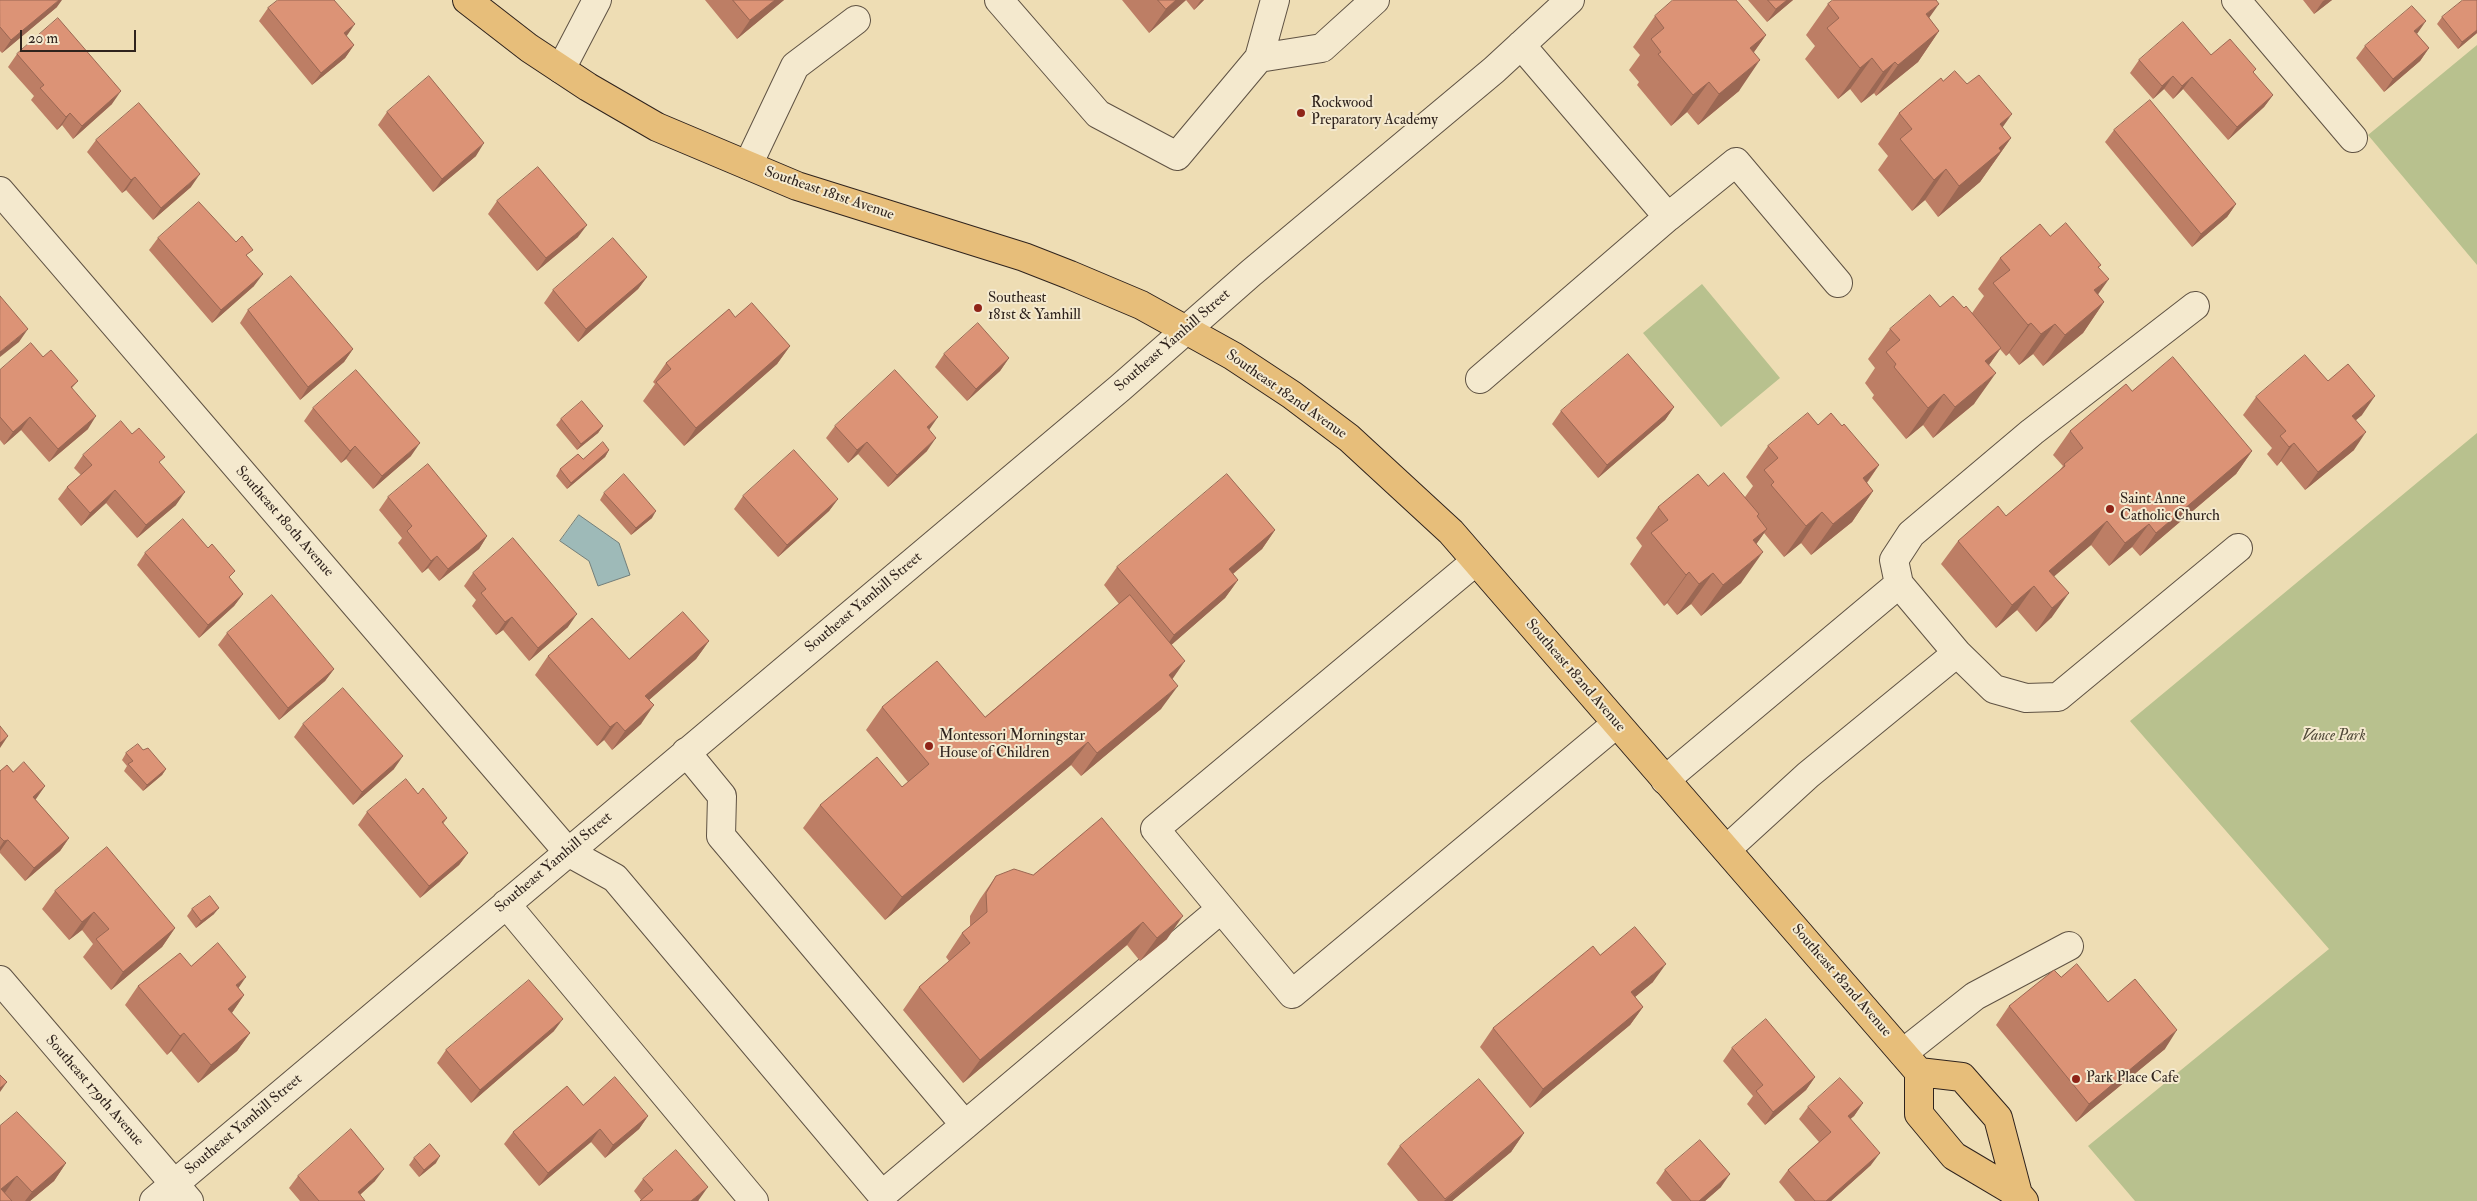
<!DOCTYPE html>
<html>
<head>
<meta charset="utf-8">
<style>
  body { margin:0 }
  #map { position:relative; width:2477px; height:1201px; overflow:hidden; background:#eeddb4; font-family:"IM FELL Double Pica",serif }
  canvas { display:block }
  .scale { position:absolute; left:20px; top:30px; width:116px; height:22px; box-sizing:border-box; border:2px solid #2f231d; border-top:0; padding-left:6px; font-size:15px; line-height:18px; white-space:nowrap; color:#2f231d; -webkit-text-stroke:4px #f4e9ce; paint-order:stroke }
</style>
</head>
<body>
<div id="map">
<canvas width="2477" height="1201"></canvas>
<div class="scale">20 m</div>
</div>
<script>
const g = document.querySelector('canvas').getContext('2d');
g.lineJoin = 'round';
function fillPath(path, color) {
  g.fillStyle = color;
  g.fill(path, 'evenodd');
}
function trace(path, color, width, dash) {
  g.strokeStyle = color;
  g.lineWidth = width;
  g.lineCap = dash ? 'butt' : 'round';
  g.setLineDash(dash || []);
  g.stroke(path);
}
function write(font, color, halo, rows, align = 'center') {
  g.font = font + ' "IM FELL Double Pica",serif';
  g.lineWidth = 4;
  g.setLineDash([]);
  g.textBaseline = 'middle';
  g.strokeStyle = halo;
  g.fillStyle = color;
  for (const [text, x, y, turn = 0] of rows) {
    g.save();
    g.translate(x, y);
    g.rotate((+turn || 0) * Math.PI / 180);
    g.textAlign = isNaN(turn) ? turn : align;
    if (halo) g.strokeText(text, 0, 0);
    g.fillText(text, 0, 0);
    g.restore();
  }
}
fillPath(new Path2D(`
  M2477,45v220l-109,-130z
  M1702,284l78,94 -59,49 -78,-94z
  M2477,433v768h-342l-47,-55 241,-197 -199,-228z`), '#b8c18e');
const water = new Path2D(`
  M579,515l40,28 11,32 -32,11 -9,-25 -29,-20z`);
fillPath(water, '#9ebab8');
trace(water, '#727e7a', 1);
const minor = new Path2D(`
  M999,0l99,114 79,42 82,-98 16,-58
  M2236,0l117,138
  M1521,45l147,172
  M1259,58l63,-10 53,-48
  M561,69l36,-69
  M748,165l47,-99 61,-46
  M0,191l568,661 47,26 267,317 339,-286
  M2195,306l-163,126 -121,102 -17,26 5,24 58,69 37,36 32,9 32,-1 180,-149
  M1480,379l188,-162 68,-55 102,121
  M1476,561l-321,268 137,165 324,-270
  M686,752l36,44 -1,40 244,289
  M1665,780l234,-196
  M1727,849l81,-74 149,-122
  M506,904l248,297
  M0,980l189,221
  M1903,1053l72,-57 94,-50
  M154,1201l966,-813 131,-115 243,-203 76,-70`);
const major = new Path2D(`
  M467,0l62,48 59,39 69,40 140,59 227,71 46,18 71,30 92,51 59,39 57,43 102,94 468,540 43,5 36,41 20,76
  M1919,1072v42l35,42 64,38 6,7`);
trace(minor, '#5f5243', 30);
trace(major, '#2f231d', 30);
trace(minor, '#f4e9ce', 28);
trace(major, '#e7be7a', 28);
fillPath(new Path2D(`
  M0,0l57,7 -55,46 -2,-2z
  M705,0h79l-47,39z
  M1122,0h82l-10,10 -8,-10 -37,33z
  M1748,0h45l-26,22z
  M2303,0h29l-18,14z
  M2477,0v33l-19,16 -21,-25 5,-7z
  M1828,4l101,14 10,13 -21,31 -42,34 -2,-3 -13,10 -11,-14 -12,10 -33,-40 10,-13 -9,-11z
  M268,8l78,28 8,9 -9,13 -33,27 -53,-64z
  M1655,16l111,19 -12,17 -15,39 -41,34 -11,-13 -16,14 -34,-41 2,-3 -10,-12 11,-15 -7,-8z
  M2417,34l12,14 -9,13 -36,31 -28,-34 9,-12z
  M17,54l95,50 -39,35 -11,-14 -5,5 -26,-30 3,-4 -26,-29z
  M2211,55l42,17 20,23 -9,12 -36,33 -45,-51 -10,10 -9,-10 -11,10 -23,-26 9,-13z
  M1943,81l59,47 9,10 -31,44 -42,35 -13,-17 -13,11 -34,-41 10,-14 -10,-12 21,-31z
  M387,112l89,44 -43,36 -55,-67z
  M2114,130l122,74 -9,13 -35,30 -87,-105z
  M96,140l95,47 -38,33 -27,-30 -4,3 -35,-41z
  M497,201l81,36 -41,34 -49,-57z
  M2050,236l51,29 -2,2 -1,27 6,8 -21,31 -40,33 -10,-12 -14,11 -10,-12 -3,3 -6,-7 -11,16 -15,39 -41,34 -10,-13 -17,14 -34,-41 2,-3 -9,-12 10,-15 -7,-9 22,-30 74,-21 8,5 12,-17 -6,-7 22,-31z
  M158,238l78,4 12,15 6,29 -42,37 -63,-73z
  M647,277l-9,12 -60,53 -34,-39 9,-13z
  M248,310l105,39 -9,13 -44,38 -60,-77z
  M735,317l55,29 -13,18 -93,82 -41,-45 12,-17 -2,-2 13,-19z
  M944,354l65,4 -9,13 -33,30 -32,-34z
  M43,357l35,24 -6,7 16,41 -39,33 -28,-32 -17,15 -4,-5v-70z
  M2328,381l34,34 -6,5 -2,30 -49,40 -24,-29 -4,5 -10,-12 5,-6 -29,-33 13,-18z
  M2132,391l120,60 -16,23 -96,82 -8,-9 -23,19 -18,-21 -37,31 -2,41 -16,15 -19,-22 -21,18 -55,-64 17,-23 48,-25 53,-45 4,-5 -10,-11 17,-24z
  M1674,407l-9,13 -67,58 -46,-54 9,-13z
  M313,408l98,48 -38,33 -27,-30 -5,4 -37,-42z
  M561,419l42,7 -5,7 -21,17 -21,-25z
  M835,426l94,4 -2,21 -39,36 -30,-33 -10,9 -22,-25z
  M1842,426l37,39 -12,18 6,8 -21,31 -41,33 -10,-12 -17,14 -20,-24 -8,11 -15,39 -40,33 -10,-12 -14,11 -10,-12 -3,3 -34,-42 12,-18 -6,-8 22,-31 50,-21 37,11 8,-11 -7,-9 22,-31z
  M609,450l-4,7 -38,32 -11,-13 4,-7 23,-10z
  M83,455l77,9 16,41 -39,33 -31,-35 -25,23 -23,-27 9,-12 14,-12 -7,-7z
  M604,493l48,25 -21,17 -31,-35z
  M743,496l95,3 -9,12 -51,46 -44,-48z
  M388,497l99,39 -8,13 -40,32 -11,-13 -6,5 -24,-30 4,-5 -23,-28z
  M1275,530l-13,19 -29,25 5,6 -13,18 -54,47 1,34 -11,30 -80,67 -10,-11 -186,155 -82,-92 17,-23 82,-18 6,-5 -42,-52 16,-23 103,10 134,-113 -15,-19 13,-18z
  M145,553l85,25 13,16 -9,12 -35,32 -62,-73z
  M473,573l95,54 -39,34 -26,-31 -7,5 -24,-29 4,-6 -12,-14z
  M227,633l107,36 -9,12 -46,39 -61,-75z
  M709,641l-13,18 -47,41 -8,24 -29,26 -8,-10 -7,6 -62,-71 13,-19 81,3z
  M303,724l91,45 -41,36 -59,-68z
  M143,750l23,19 -4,6 -19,16 -19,-20 3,-5 -5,-6 4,-7z
  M0,771l13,1 32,14 -10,13 34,39 -9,13 -35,30 -25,-28z
  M418,794l29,24 -4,6 25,29 -9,12 -39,33 -62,-73 9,-13z
  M1102,818l65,121 -27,22 -13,-16 -164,138 -60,-73 16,-23 30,-26 -3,-4 16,-24 8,-7v-10l10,-17 16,-23 37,-1z
  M55,891l120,37 -13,19 -51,43 -28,-33 10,-13 -11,-14 -13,10 -27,-31z
  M192,909l22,5 -18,14 -9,-12z
  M1600,955l53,27 -18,15 8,10 -13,18 -100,83 -50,-61 13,-19z
  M191,966l47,22 6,7 -12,18 18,20 -13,18 -39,32 -27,-32 -4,4 -42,-50 13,-19z
  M2061,977l47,25 57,47 -89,73 -80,-97 13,-19z
  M554,1031l-83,72 -34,-40 9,-13z
  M1732,1048l83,29 -9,13 -41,35 -18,-21 6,-8 -30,-35z
  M1863,1103l-9,13 -4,3 21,46 -40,36h-36l-16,-19 9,-12 31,-28 -20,-23 9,-12z
  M583,1105l65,11 -9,13 -34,29 -14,-16 -52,44 -35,-42 9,-12z
  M0,1126l66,37 -12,18 -24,20h-30z
  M1524,1133l-13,19 -59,49h-34l-31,-37 13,-18z
  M414,1158l22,5 -17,14 -10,-12z
  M1665,1170l56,17 -16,14h-33l-16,-18z
  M298,1176l77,5 -15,14 5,6h-65l-11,-13z
  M643,1179l56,21 -1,1h-58l1,-1 -7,-9z`), '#bd7e65');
fillPath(new Path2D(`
  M59,0h3l-5,7 -55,46 9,-13z
  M775,0h9l-47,39 13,-19z
  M1176,0h10l-37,33 17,-24z
  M1201,0h3l-10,10z
  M1787,0h6l-26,22 9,-13z
  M2325,0h7l-18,14 9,-13z
  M1939,4l-22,31 9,-21z
  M2426,21l-9,13 -3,-3z
  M355,24l-9,13 -2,-4z
  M2477,30v3l-19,16 4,-7z
  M1939,31l-21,31 -42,34 22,-31z
  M1766,35l-22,31 6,-18z
  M354,45l-9,13 -33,27 9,-12z
  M2429,48l-9,13 -36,31 9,-13z
  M1872,58l-22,31 -12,10 22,-31z
  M1760,60l-21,31 -41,34 21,-31z
  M1895,62l-21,31 -13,10 22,-31z
  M2173,76l-9,13 -11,10 9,-13z
  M2192,77l-9,12 -10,10 9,-13z
  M1709,82l-22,30 -16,14 22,-31z
  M121,91l-9,13 -39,35 9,-13z
  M2273,95l-9,12 -36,33 9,-13z
  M70,113l-8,12 -5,5 9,-13z
  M2012,114l-22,31 10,-21z
  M2011,138l-31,44 -42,35 21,-31 40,-38z
  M484,143l-8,13 -43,36 9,-13z
  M1946,169l-21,31 -13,11 22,-31z
  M200,174l-9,13 -38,33 8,-12z
  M135,177l-9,13 -4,3 9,-13z
  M2236,204l-9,13 -35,30 9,-13z
  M587,225l-9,12 -41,34 9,-13z
  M263,274l-9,12 -42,37 9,-13z
  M647,277l-9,12 -60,53 8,-13z
  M2109,279l-22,31 7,-20z
  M2104,302l-21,31 -40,33 22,-31z
  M2031,323l-22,30 -3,3 22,-31z
  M2055,324l-22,30 -14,11 22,-31z
  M28,329l-9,13 -19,15v-5z
  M790,346l-13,18 -93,82 12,-18z
  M2001,348l-22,31 6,-18z
  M353,349l-9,13 -44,38 8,-13z
  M1009,358l-9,13 -33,30 9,-12z
  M1996,373l-22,31 -41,34 22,-31z
  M1944,394l-21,31 -17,14 22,-31z
  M2375,396l-13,19 -23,19 13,-18z
  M1674,407l-9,13 -67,58 9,-13z
  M96,416l-8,13 -39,33 9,-13z
  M30,417l-9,13 -17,15 9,-13z
  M938,417l-9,13 -2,-3z
  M603,426l-5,7 -21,17 4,-6z
  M2366,432l-12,18 -49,40 13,-18z
  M936,438l-9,13 -39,36 9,-12z
  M867,442l-9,12 -10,9 9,-13z
  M420,443l-9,13 -38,33 9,-13z
  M2294,443l-13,18 -4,5 12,-19z
  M355,446l-9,13 -5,4 9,-12z
  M609,450l-4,7 -38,32 4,-6z
  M2252,451l-16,23 -96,82 16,-23z
  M1879,465l-22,31 6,-18z
  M115,490l-9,13 -25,23 9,-13z
  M1873,491l-21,31 -41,33 22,-31z
  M185,492l-9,13 -39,33 9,-13z
  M838,499l-9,12 -51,46 9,-12z
  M656,511l-4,7 -21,17 5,-7z
  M1822,512l-21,31 -17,14 22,-31z
  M2107,521l-16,24 -54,46 12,-20z
  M2149,524l-17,23 -23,19 16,-23z
  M1767,529l-22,31 8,-20z
  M1275,530l-13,19 -46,39 13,-19z
  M487,536l-8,13 -40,32 9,-12z
  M1763,552l-22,31 -40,33 22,-31z
  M437,556l-9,12 -6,5 9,-12z
  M1689,572l-22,31 -3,3 22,-31z
  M1713,573l-22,31 -14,11 22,-31z
  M1238,580l-13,18 -64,56 13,-19z
  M2034,586l-17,24 -21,18 16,-23z
  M2069,593l-17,24 -16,15 16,-24z
  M243,594l-9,12 -35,32 9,-13z
  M577,614l-9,13 -39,34 9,-13z
  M512,617l-9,13 -7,5 9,-13z
  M709,641l-13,18 -63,55 12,-18z
  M1185,661l-16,23v-9z
  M334,669l-9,12 -46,39 9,-12z
  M1178,686l-17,23 -80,67 16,-23z
  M654,705l-13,19 -29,26 13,-19z
  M617,722l-13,18 -7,6 13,-19z
  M8,736l-8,12v-5z
  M1088,742l-17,23 -186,155 17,-23z
  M403,756l-9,13 -41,36 9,-13z
  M166,769l-4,6 -19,16 4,-6z
  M45,786l-9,13 -12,11 9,-13z
  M69,838l-9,13 -35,30 9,-13z
  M8,840l-8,11v-4l4,-6z
  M468,853l-9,12 -39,33 9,-12z
  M219,908l-5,6 -18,14 5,-7z
  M94,912l-12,18 -13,10 13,-18z
  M1183,916l-16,23 -27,22 17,-23z
  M1143,922l-16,23 -164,138 17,-23z
  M175,928l-13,19 -51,43 12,-18z
  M1666,964l-13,18 -35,29 13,-19z
  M246,977l-13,19 3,-11z
  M244,995l-13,19 -3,-5z
  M1643,1007l-13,18 -100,83 13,-19z
  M563,1019l-9,12 -83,72 9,-13z
  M2177,1030l-12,19 -89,73 13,-18z
  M184,1033l-13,18 -4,4 13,-19z
  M250,1033l-13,18 -39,32 13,-18z
  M1815,1077l-9,13 -41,35 8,-13z
  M7,1082l-7,10v-4z
  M1863,1103l-9,13 -15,13 9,-13z
  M648,1116l-9,13 -34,29 8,-13z
  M600,1129l-9,13 -52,44 9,-13z
  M1524,1133l-13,19 -59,49h-8z
  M1880,1153l-9,12 -40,36h-5z
  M440,1156l-4,7 -17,14 5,-7z
  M66,1163l-12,18 -24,20h-5l7,-9z
  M384,1169l-9,12 -22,20 5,-9z
  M1730,1174l-9,13 -16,14h-6z
  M17,1176l-13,18 -3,-5z
  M708,1187l-10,14h-7z`), '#9a6753');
const building = new Path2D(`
  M0,0h59l-48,40 -11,-13z
  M278,0h56l21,24 -11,9 10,12 -33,28 -53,-65z
  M733,0h42l-25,20z
  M1158,0h18l-10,9z
  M1673,0h63l30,35 -16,13 10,12 -41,34 -10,-12 -16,13 -35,-41 3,-2 -10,-13 13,-11 -9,-12z
  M1768,0h19l-11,9z
  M1833,0h103l3,4 -13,10 13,17 -41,34 -3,-3 -12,10 -11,-14 -12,10 -33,-40 12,-10 -11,-14z
  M2463,0h14v30l-15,12 -20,-25z
  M2412,6l14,15 -12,10 15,17 -36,31 -28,-33z
  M58,18l63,73 -39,35 -12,-13 -4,4 -26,-29 4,-3 -27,-31z
  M2183,22l28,33 19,-16 26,30 -3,3 20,23 -36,32 -45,-50 -10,9 -9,-10 -11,10 -23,-26z
  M1955,71l12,13 12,-9 33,39 -12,10 11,14 -12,10 2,3 -42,35 -13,-17 -12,11 -34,-41 12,-10 -13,-16 42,-35 2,3z
  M429,76l55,67 -42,36 -55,-67z
  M2150,100l86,104 -35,30 -87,-104z
  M139,103l61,71 -39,34 -26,-31 -4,3 -35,-40z
  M538,167l49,58 -41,33 -49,-57z
  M199,202l37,40 6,-6 11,14 -7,5 17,19 -42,36 -63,-72z
  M2066,223l35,42 -3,2 11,12 -15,11 10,12 -39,33 -10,-11 -14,10 -10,-11 -3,2 -35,-42 17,-13 -10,-12 40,-34 10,12z
  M613,238l34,39 -61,52 -33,-39z
  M291,276l62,73 -45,38 -60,-77z
  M1930,295l10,12 13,-11 11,12 2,-2 35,42 -16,13 11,12 -41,34 -11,-13 -16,14 -34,-41 2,-3 -10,-12 14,-12 -10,-11z
  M0,296l28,33 -28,23z
  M752,303l38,43 -94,82 -40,-46 15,-13 -5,-6 63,-54 6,8z
  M978,323l31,35 -33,31 -32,-35z
  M31,343l12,14 8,-7 27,31 -7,6 25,29 -38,33 -28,-32 -17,15 -13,-15v-47z
  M1628,354l46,53 -67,58 -46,-54z
  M2305,355l23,26 20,-17 27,32 -23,20 14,16 -48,40 -24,-29 -5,4 -9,-11 6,-5 -30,-34z
  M2173,357l79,94 -96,82 -7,-9 -24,19 -18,-22 -58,50 20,22 -17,15 -18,-22 -22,19 -54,-64 40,-35 8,10 59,-50 -1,-2 19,-16 -13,-17 56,-47 6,7z
  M356,370l64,73 -38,33 -27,-30 -5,5 -37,-43z
  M895,370l43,47 -11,10 9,11 -39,37 -30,-33 -10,8 -22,-24z
  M582,401l21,25 -22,18 -20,-25z
  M1808,413l10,12 13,-12 11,13 2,-2 35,41 -16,13 10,13 -40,33 -11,-12 -16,14 -35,-41 3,-3 -10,-12 14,-12 -10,-12z
  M121,421l11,13 7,-6 26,29 -6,5 26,30 -39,33 -31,-35 -25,23 -23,-26 25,-22 -9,-10z
  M603,442l6,8 -38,33 -11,-14 18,-15 5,5z
  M794,450l44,49 -51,46 -44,-49z
  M428,464l59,72 -39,33 -11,-13 -6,5 -24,-30 5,-5 -24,-29z
  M1724,473l35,41 -2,2 10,13 -14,11 10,12 -40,33 -10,-12 -14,11 -10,-12 -3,3 -35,-42 17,-13 -10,-13 40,-33 10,12z
  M624,474l32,37 -20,17 -32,-35z
  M1227,474l48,56 -46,39 9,11 -64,55 -57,-68z
  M183,519l25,29 4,-4 23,27 -6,6 14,17 -35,31 -63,-72z
  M513,538l64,76 -39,34 -26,-31 -7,5 -24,-29 5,-4 -13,-16z
  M272,595l62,74 -46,39 -61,-75z
  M1130,595l55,66 -16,14 9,11 -81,67 -9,-11 -186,155 -82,-92 57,-48 25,30 27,-23 -47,-57 55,-46 48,56z
  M683,612l26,29 -64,55 9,9 -29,26 -8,-9 -7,5 -62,-71 44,-38 37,41z
  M343,688l60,68 -41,36 -59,-68z
  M0,726l8,10 -8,7z
  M138,744l5,6 5,-2 18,21 -19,16 -19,-21 5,-3 -7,-8z
  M24,762l21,24 -12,11 36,41 -35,30 -26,-28 -4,1 -4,-4v-66l7,-6 6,7z
  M406,779l12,15 5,-6 24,30 -5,4 26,31 -39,33 -62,-74z
  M1102,818l81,98 -26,22 -14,-16 -163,138 -61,-73 51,-44 -8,-10 25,-21 -1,-19 10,-17 18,-7 19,6z
  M107,847l68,81 -52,44 -27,-33 13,-10 -15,-17 -12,10 -27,-31z
  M210,896l9,12 -18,13 -9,-12z
  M1635,927l31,37 -35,28 12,15 -100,82 -50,-61 100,-82 7,9z
  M218,943l28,34 -10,8 8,10 -16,14 22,24 -39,32 -27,-32 -4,3 -42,-50 42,-33 11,13z
  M2077,964l31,38 27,-23 42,51 -88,74 -80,-98 45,-36 7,7z
  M529,980l34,39 -83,71 -34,-40z
  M1766,1019l49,58 -42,35 -17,-21 7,-6 -31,-37z
  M0,1075l7,7 -7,6z
  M615,1077l33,39 -35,29 -13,-16 -52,44 -35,-41 54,-46 16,19z
  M1840,1078l23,25 -15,13 32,37 -54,48h-11l-27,-31 43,-38 -23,-25z
  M1479,1079l45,54 -79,66 -45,-53z
  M17,1112l49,51 -34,29 -15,-16 -16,13 11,12h-12v-75z
  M351,1129l33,40 -26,23 7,9h-46l-21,-25z
  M1700,1140l30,34 -31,27h-8l-26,-31z
  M430,1144l10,12 -16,14 -10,-12z
  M676,1150l32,37 -17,14h-51l13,-11 -10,-11z`);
fillPath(building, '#dc9376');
trace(building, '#9a6753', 1);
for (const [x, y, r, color] of [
  [1301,113,5,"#8f2418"],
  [978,308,5,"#8f2418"],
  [2110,509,5,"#8f2418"],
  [929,746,5,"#8f2418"],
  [2076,1079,5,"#8f2418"]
]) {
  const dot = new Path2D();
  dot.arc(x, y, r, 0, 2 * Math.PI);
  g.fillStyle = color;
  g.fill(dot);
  trace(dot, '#f4e9ce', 2);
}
write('15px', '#2f231d', '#f4e9ce', [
  ["Rockwood",1311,104],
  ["Preparatory Academy",1311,121],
  ["Southeast",988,299],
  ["181st & Yamhill",988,316],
  ["Saint Anne",2120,500],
  ["Catholic Church",2120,517],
  ["Montessori Morningstar",939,737],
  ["House of Children",939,754],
  ["Park Place Cafe",2086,1079]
], 'left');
write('15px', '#2f231d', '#f4e9ce', [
  ["Southeast 181st Avenue",829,194,19],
  ["Southeast Yamhill Street",1173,341,-41],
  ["Southeast 182nd Avenue",1286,395,35],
  ["Southeast 180th Avenue",284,522,49],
  ["Southeast Yamhill Street",864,603,-40],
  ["Southeast 182nd Avenue",1575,676,49],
  ["Southeast Yamhill Street",554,863,-40],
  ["Southeast 182nd Avenue",1841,981,49],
  ["Southeast 179th Avenue",94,1091,49],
  ["Southeast Yamhill Street",244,1125,-40]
]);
write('italic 15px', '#514a39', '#f4e9ce', [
  ["Vance Park",2334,737]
]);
</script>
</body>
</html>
